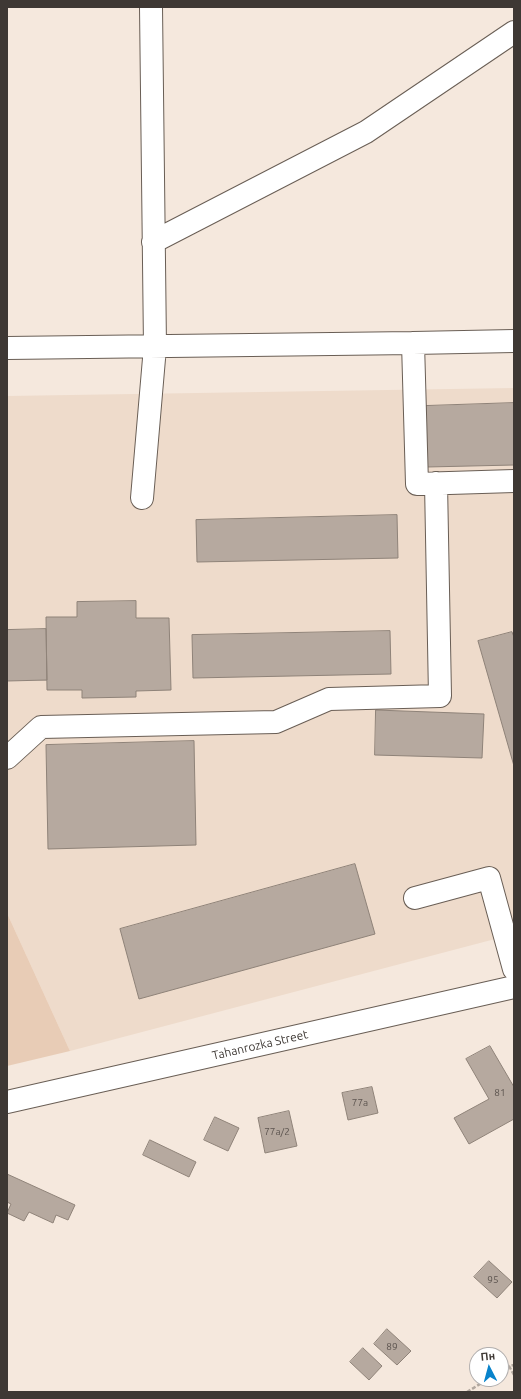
<!DOCTYPE html>
<html>
<head>
<meta charset="utf-8">
<style>
  body { margin:0 }
  #map { position:relative; width:521px; height:1399px; overflow:hidden; background:#f5e8dd; font-family:Ubuntu,sans-serif }
  canvas { display:block }
  .frame { position:absolute; inset:0; border:8px solid #3e3834; pointer-events:none }
  .north { position:absolute; left:469px; top:1347px; width:40px; height:40px; box-sizing:border-box; background:#fff; border:1px solid #b2afae; border-radius:50%; rotate:354deg; font-size:11px; font-weight:700; line-height:16px; text-align:center; color:#3e3834 }
  .north::after { content:''; display:block; margin:auto; width:14px; height:18px; background:#0983cb; clip-path:polygon(50% 0,100% 100%,50% 72%,0 100%) }
</style>
</head>
<body>
<div id="map">
<canvas width="521" height="1399"></canvas>
<div class="frame"></div>
<div class="north">Пн</div>
</div>
<script>
const g = document.querySelector('canvas').getContext('2d');
g.lineJoin = 'round';
function fillPath(path, color) {
  g.fillStyle = color;
  g.fill(path, 'evenodd');
}
function trace(path, color, width, dash) {
  g.strokeStyle = color;
  g.lineWidth = width;
  g.lineCap = dash ? 'butt' : 'round';
  g.setLineDash(dash || []);
  g.stroke(path);
}
function write(font, color, halo, rows, align = 'center') {
  g.font = font + ' Ubuntu,sans-serif';
  g.lineWidth = 3;
  g.setLineDash([]);
  g.textBaseline = 'middle';
  g.strokeStyle = halo;
  g.fillStyle = color;
  for (const [text, x, y, turn = 0] of rows) {
    g.save();
    g.translate(x, y);
    g.rotate((+turn || 0) * Math.PI / 180);
    g.textAlign = isNaN(turn) ? turn : align;
    if (halo) g.strokeText(text, 0, 0);
    g.fillText(text, 0, 0);
    g.restore();
  }
}
fillPath(new Path2D(`
  M514,388v546l-444,117 -63,-138v-517z`), '#eedbcb');
fillPath(new Path2D(`
  M7,913l63,138 -63,15z`), '#e8ccb6');
const building = new Path2D(`
  M514,403v62l-87,2 -2,-61z
  M397,515l1,43 -201,4 -1,-42z
  M136,601v17h33l2,72 -35,1v6l-54,1v-8h-35l-1,-73h31v-15z
  M46,629l1,51 -40,1v-51z
  M390,631l1,43 -198,4 -1,-43z
  M512,632l2,5v129l-36,-125z
  M376,710l108,4 -2,44 -107,-3z
  M194,741l2,104 -148,4 -2,-104z
  M355,864l20,70 -236,65 -19,-70z
  M490,1046l24,41v32l-45,25 -15,-26 35,-19 -23,-40z
  M372,1087l6,26 -30,7 -6,-27z
  M289,1111l8,35 -32,7 -7,-35z
  M215,1117l24,11 -11,23 -24,-11z
  M150,1140l46,22 -7,15 -46,-22z
  M7,1174l68,31 -7,15 -12,-5 -3,8 -24,-11 -5,9 -17,-8 4,-9 -4,-2z
  M489,1261l23,21 -15,16 -23,-21z
  M387,1329l24,22 -14,14 -23,-21z
  M363,1348l19,18 -13,14 -19,-18z`);
fillPath(building, '#b6a99f');
trace(building, '#8f8379', 1);
const minor = new Path2D(`
  M153,242l213,-110 148,-100
  M413,343l4,141 97,-3
  M7,348l406,-5 101,-2
  M142,498l13,-151 -4,-340
  M7,758l34,-31 235,-5 53,-23 111,-3 -4,-213
  M415,898l74,-20 25,91
  M7,1102l507,-115`);
trace(minor, '#695e55', 24);
trace(new Path2D(`
  M509,1366l5,9
  M501,1371l8,-5 5,-1
  M467,1392l21,-13`), '#b1a79e', 2.5, [4, 2]);
trace(minor, '#fff', 22);
write('10px', '#5c544f', null, [
  ["81",500,1093],
  ["77а",360,1103],
  ["77а/2",277,1132],
  ["95",493,1280],
  ["89",392,1347]
]);
write('12px', '#3e3834', '#fff', [
  ["Tahanrozka Street",260,1045,-13]
]);
</script>
</body>
</html>
